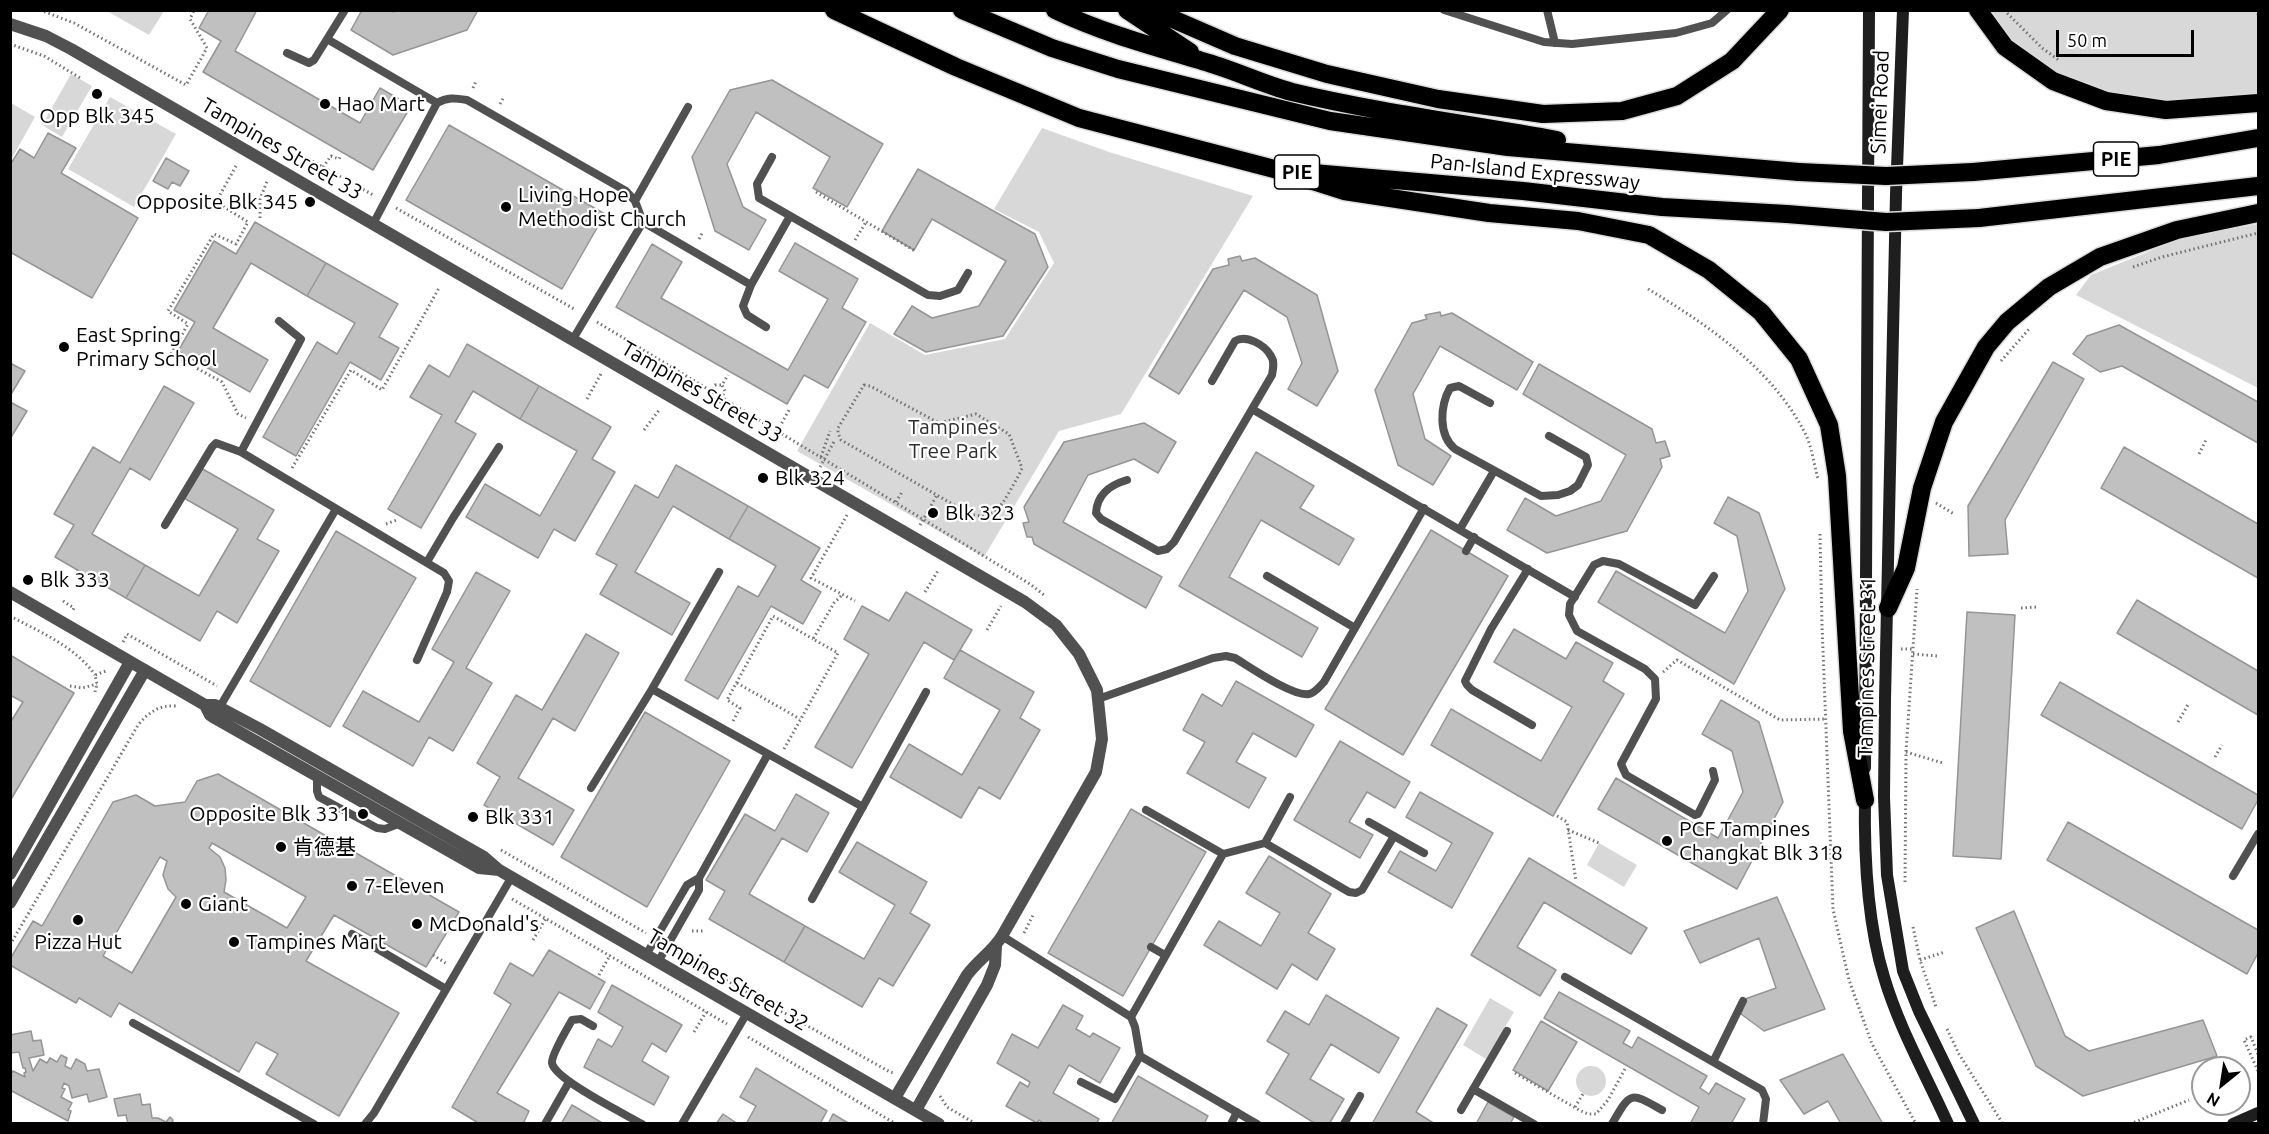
<!DOCTYPE html>
<html>
<head>
<meta charset="utf-8">
<style>
  body { margin:0 }
  #map { position:relative; width:2269px; height:1134px; overflow:hidden; background:#fff; font-family:Ubuntu,sans-serif }
  canvas { display:block }
  .frame { position:absolute; inset:0; border:12px solid #000; pointer-events:none }
  .north { position:absolute; left:2191px; top:1056px; width:60px; height:60px; box-sizing:border-box; background:#fff; border:2px solid #999; border-radius:50%; rotate:210deg; font-size:16px; font-weight:700; line-height:24px; text-align:center; color:#000 }
  .north::after { content:''; display:block; margin:auto; width:21px; height:27px; background:#000; clip-path:polygon(50% 0,100% 100%,50% 72%,0 100%) }
  .scale { position:absolute; left:2056px; top:30px; width:138px; height:27px; box-sizing:border-box; border:3px solid #000; border-top:0; padding-left:8px; font-size:18px; line-height:21px; white-space:nowrap; color:#000; -webkit-text-stroke:4px #fff; paint-order:stroke }
</style>
</head>
<body>
<div id="map">
<canvas width="2269" height="1134"></canvas>
<div class="frame"></div>
<div class="north">N</div>
<div class="scale">50 m</div>
</div>
<script>
const g = document.querySelector('canvas').getContext('2d');
g.lineJoin = 'round';
function fillPath(path, color) {
  g.fillStyle = color;
  g.fill(path, 'evenodd');
}
function trace(path, color, width, dash) {
  g.strokeStyle = color;
  g.lineWidth = width;
  g.lineCap = dash ? 'butt' : 'round';
  g.setLineDash(dash || []);
  g.stroke(path);
}
function write(font, color, halo, rows, align = 'center') {
  g.font = font + ' Ubuntu,"Noto Sans SC",sans-serif';
  g.lineWidth = 4.5;
  g.setLineDash([]);
  g.textBaseline = 'middle';
  g.strokeStyle = halo;
  g.fillStyle = color;
  for (const [text, x, y, turn = 0] of rows) {
    g.save();
    g.translate(x, y);
    g.rotate((+turn || 0) * Math.PI / 180);
    g.textAlign = isNaN(turn) ? turn : align;
    if (halo) g.strokeText(text, 0, 0);
    g.fillText(text, 0, 0);
    g.restore();
  }
}
fillPath(new Path2D(`
  M107,11h57l-15,24z
  M1986,11h272v85l-91,7 -59,-8 -51,-20 -48,-34z
  M71,74l21,12 -30,51 -20,-12z
  M110,97l66,37 -42,73 -66,-38z
  M11,103l24,14 -24,43z
  M1042,128l67,24 144,44 -132,218 -62,17 -75,126 -187,-106 73,-128 55,32 80,-16 49,-76 -15,-31 -45,-23z
  M2258,224v164l-182,-93 15,-20 91,-37z
  M1599,843l38,22 -13,22 -37,-22z
  M1490,998l24,14 -28,47 -23,-14z
  M1576 1081a15 15 0 1 1 30 0a15 15 0 1 1-30 0Z`), '#d8d8d8');
const building = new Path2D(`
  M209,10h48l-22,41 125,72 20,-35 31,18 -38,64 -170,-98 18,-31 -22,-13z
  M362,10h28l3,2 6,-2h79l-11,20 -74,25 -42,-25z
  M772,80l111,64 -36,63 -34,-19 17,-31 -74,-45 -29,52 16,43 23,13 -17,30 -34,-19 -23,-74 38,-67z
  M449,125l156,89 -43,75 -156,-89z
  M48,133l28,15 -15,25 77,45 -46,80 -82,-46v-87l10,-16 14,9z
  M166,158l23,13 -9,15 -8,-4 -4,7 -15,-8z
  M918,169l117,65 13,33 -45,69 -77,16 -32,-18 18,-28 20,12 47,-12 27,-45 -74,-42 -18,31 -32,-19z
  M255,222l71,41 -19,33 -56,-33 -38,65 55,32 -18,32 -72,-41 17,-29 -21,-12 40,-69 22,13z
  M795,243l63,36 -16,29 24,14 -38,66 -24,-13 -17,29 -171,-97 36,-63 30,18 -21,36 127,72 40,-71 -49,-28z
  M1240,256l2,5 13,-3 62,37 21,76 -21,35 -29,-17 14,-26 -15,-46 -43,-27 -65,104 -30,-18 64,-107 16,-4 -1,-6z
  M326,263l72,41 -19,33 20,11 -18,32 -31,-18 -54,94 -33,-19 54,-95 20,12 18,-31 -48,-27z
  M1440,312l1,4 11,-3 81,49 -16,28 -77,-44 -27,48 12,45 26,17 -18,29 -35,-20 -23,-75 37,-67 15,-4 -2,-4z
  M2119,325l139,77v41l-136,-77 -22,6 -27,-18 14,-18z
  M467,344l72,42 -19,33 -47,-28 -18,31 21,12 -55,94 -33,-19 54,-94 -32,-18 19,-32 20,12z
  M2053,362l31,17 -79,141 3,34 -39,2 -1,-50z
  M10,363l15,8 -15,25z
  M1539,364l113,65 4,14 9,-2 5,15 -10,3 2,8 -35,64 -80,22 -40,-23 18,-32 31,18 45,-15 25,-46 -103,-61z
  M164,386l30,17 -44,77 -20,-12 -38,66 53,31 -19,33 -71,-41 19,-32 -20,-11 39,-67 27,16z
  M539,386l72,41 -19,32 23,13 -40,69 -21,-12 -16,29 -72,-41 19,-33 55,32 37,-65 -57,-32z
  M10,402l17,9 -17,28z
  M1144,423l32,19 -18,31 -24,-14 -46,16 -25,47 99,55 -16,31 -112,-64 -2,-7h-5l-4,-14 6,-1 -5,-15 40,-65z
  M2124,447l134,77v54l-157,-90z
  M1256,452l58,34 -14,22 54,31 -15,26 -78,-45 -32,57 89,51 -16,29 -123,-71z
  M676,465l72,41 -19,33 -56,-33 -38,66 55,31 -18,32 -72,-41 17,-29 -21,-11 39,-69 23,13z
  M201,468l73,42 -17,29 22,12 -42,72 -20,-12 -17,30 -74,-43 19,-33 54,31 39,-67 -54,-31z
  M1728,497l31,16 26,76 -51,95 -136,-82 18,-31 109,62 23,-42 -11,-55 -23,-13z
  M748,506l72,42 -19,32 20,12 -18,32 -32,-18 -53,93 -33,-19 53,-94 20,11 18,-31 -47,-27z
  M1431,530l77,46 -105,179 -78,-46z
  M336,531l80,47 -86,149 -80,-46z
  M476,572l34,19 -44,77 26,15 -39,68 -24,-14 -16,29 -70,-40 20,-35 56,31 35,-60 -22,-13z
  M906,592l66,38 -18,30 -30,-18 -72,126 -37,-21 54,-93 -25,-15 18,-33 27,15z
  M2137,600l121,71v44l-141,-82z
  M1967,612l48,3 -14,244 -48,-3z
  M1514,629l52,30 10,-17 37,21 -10,18 21,13 -71,122 -122,-71 20,-36 90,52 31,-54 -78,-45z
  M586,634l33,19 -44,78 -22,-13 -35,60 56,32 -21,35 -69,-40 16,-28 -23,-14 39,-68 26,15z
  M960,650l74,42 -14,26 20,12 -40,69 -21,-12 -18,31 -71,-41 19,-33 53,31 38,-65 -56,-32z
  M10,655l64,38 -64,108v-78l13,-21 -13,-7z
  M1236,681l78,44 -18,32 -43,-24 -17,29 30,16 -17,30 -62,-35 18,-31 -22,-12 19,-36 20,12z
  M2060,682l198,113v5l-16,29 -201,-114z
  M1721,700l38,22 24,80 -46,87 -139,-80 18,-31 102,60 25,-46 -11,-41 -30,-17z
  M645,712l85,49 -83,146 -86,-50z
  M1340,741l70,41 -15,26 -28,-16 -18,30 24,13 -13,23 -66,-38z
  M218,774l241,138 -33,55 -92,-52 -28,46 93,52 -60,103 -73,-42 12,-20 -22,-12 -17,30 -120,-69 -8,14 -32,-19 -3,5 -66,-38v-6l23,-38 9,5 71,-124 23,-7 19,11 30,-4 12,-21zM212,843l94,54 -19,31 -63,-36 2,-12 -1,-12 -5,-11 -11,-9zM160,857l7,4 -4,14 5,14 8,8 -44,76 -29,-17z
  M1420,792l73,41 -41,75 -64,-36 12,-21 36,20 16,-28 -46,-26z
  M796,794l33,19 -22,39 -25,-14 -33,56 56,32 -21,36 -75,-43 16,-28 -19,-11 39,-66 30,17z
  M1131,809l75,43 -83,144 -75,-43z
  M2068,822l190,108v23l-11,21 -200,-114z
  M857,842l70,40 -17,31 20,12 -37,61 -14,-8 -17,29 -78,-45 21,-36 59,33 31,-54 -56,-33z
  M1269,856l62,38 -23,39 27,16 -18,31 -25,-16 -15,25 -73,-44 15,-24 42,25 19,-33 -34,-20z
  M1529,858l118,70 -16,26 -87,-52 -27,45 39,23 -16,26 -69,-41z
  M1777,897l48,112 -61,22 -23,-17 4,-15 31,-11 -17,-50 -59,25 -16,-32z
  M2014,911l51,125 24,15 114,-31 14,36 -134,40 -47,-30 -60,-138z
  M549,950l56,32 -15,27 -31,-17 -62,101 32,18 -6,13h-43l-28,-17 59,-103 -17,-11 16,-30 23,13z
  M612,985l70,40 -16,27 -14,-9 -10,18 27,16 -15,28 -70,-38 14,-28 14,8 11,-20 -25,-15z
  M1559,992l71,39 -7,12 9,5 6,-11 69,39 -7,12 9,6 7,-11 29,16 -14,25h-41l9,-17 -155,-89z
  M1326,995l73,43 -20,35 -48,-29 -21,35 34,20 -15,25h-13l-50,-31 23,-39 -22,-13 18,-30 24,14z
  M1063,1005l20,11 -7,13 14,8 3,-4 27,15 -20,35 -31,-18 -16,28 46,26 -3,5h-52l-5,-4 -2,3 -31,-17 14,-24 8,5 2,-5 -33,-19 15,-29 26,14z
  M1437,1008l30,17 -51,87 19,12h-63z
  M1541,1021l36,21 -29,49 -35,-21z
  M31,1031l2,10 8,-1 3,15 -15,3 4,13 7,-12 7,4 3,-5 7,4 4,-7 6,3 -2,8 6,3 5,-10 9,5 2,7 12,-2 8,28 -18,5 -2,-8 -15,4 -3,-12 -5,-3 -2,5 3,1 -4,8 11,6 -4,7 3,1 -3,10 -58,-31v-14l3,-5 12,6 -1,-4 2,-1 -1,-4h-2l-4,-16 -9,1v-18z
  M1843,1054l40,70h-42l-13,-23 -24,13 -24,-34z
  M756,1068l71,43 -7,13h-74l10,-18 -16,-9z
  M1138,1076l70,40 -4,8h-93z
  M140,1094l2,11 8,-1 2,14h6l8,4 4,-5 3,3 -1,4h-44l-2,-9 -8,1 -4,-17z
  M1488,1102l26,15 -4,7h-34z
  M572,1105l32,19h-43z
  M723,1114l15,10h-22z
  M833,1114l17,10h-22z`);
fillPath(building, '#c0c0c0');
trace(building, '#959595', 1.5);
const highway = new Path2D(`
  M834,10l122,57 123,51 199,52 245,21 139,16 125,7
  M962,10l90,38 66,21 212,52 178,26 291,25
  M1055,10c48,23 97,36 147,51 30,8 60,23 90,31 88,21 177,32 265,48
  M1127,10l63,42
  M1152,10l83,36 92,28 111,25 105,15 79,-3 55,-15 55,-35 48,-51
  M1978,10l27,37 48,34 53,20 60,9 92,-7
  M1278,170l66,21 145,22 89,8 71,14 60,35 52,42 38,47 30,66 8,51 15,255 13,69
  M1973,172l186,-17 99,-17
  M1979,218l279,-32
  M1888,608l18,-40 16,-80 22,-66 42,-75 21,-25 42,-35 51,-30 77,-27 81,-17`);
trace(highway, '#dbdbdb', 21);
trace(new Path2D(`
  M40,10l34,13 112,62 21,-37 -17,-29 4,-9
  M2004,10l38,38 18,13
  M2254,10l4,4
  M10,44l34,12 38,23
  M473,88l3,-7
  M500,104l4,-7
  M226,123l6,-10
  M249,136l6,-9
  M312,161l63,35
  M236,166l-20,36 32,20 -12,22 -22,-10 -46,77 20,13 -17,30 51,28 16,32 8,4
  M323,167l8,-11 8,3 2,-4
  M816,192l99,59
  M396,208l180,102
  M260,218v-19l8,-20
  M699,239l4,-8
  M855,240l11,-18
  M2133,267l29,-10 96,-24
  M1648,289c60,36 125,80 158,146 6,13 8,30 12,44
  M597,322l433,262 14,11
  M2001,361l29,-33
  M864,385l6,1 69,37 37,-9 33,20 13,34c-3,8 -8,15 -12,23 -11,18 -18,31 -42,22l-127,-73 -3,-7v-5z
  M587,399l15,-27
  M705,400l10,-15h7
  M717,407l8,-16 -3,-6 6,-10
  M644,430l16,-21
  M773,439l16,-29
  M2199,454l7,-14
  M821,457l9,-26
  M820,467l15,-27
  M292,468l59,-98 31,20 57,-102
  M896,502l6,-10
  M1936,503l18,11
  M847,515l-36,63 44,23
  M386,524l11,-4
  M920,525l17,-30
  M1820,534l2,91 11,284 16,71 23,64 44,80
  M925,592l14,-23
  M63,601l11,7 -2,4
  M2021,608l16,-1
  M10,616c30,16 66,31 85,59
  M987,630l14,-24
  M123,642l4,-8 90,52
  M1901,649h13
  M1913,654l24,2
  M1663,672l14,-12 103,60 46,-1
  M737,683l63,36
  M70,686l12,2 15,-4
  M95,692l2,-8 -2,-9 11,-4
  M733,721l7,-13 -13,-8 46,-84 40,23
  M2178,722l11,-19
  M784,749l54,-96 -25,-14 21,-36 8,-8
  M1906,752l37,11
  M2215,757l7,-12
  M1557,816l10,6 9,59
  M1568,830l31,13
  M501,850l145,83
  M1905,882l1,-130 11,-163
  M512,899l215,125
  M1913,927l7,33 16,47
  M692,931h12
  M1024,933l9,-18
  M533,940l13,-22
  M10,945l128,-220c11,-13 21,-20 38,-19
  M679,954l211,118 4,1
  M433,955l14,9
  M1920,960l25,-8
  M599,975l11,-20
  M1947,1029l12,25 44,70
  M694,1032l12,-20
  M748,1037l148,87
  M2258,1054l-7,-17 -7,3 14,31
  M1515,1073l64,37 9,4h8l12,-14 18,-33
  M940,1096l7,11 29,17
  M1575,1107l8,-13
  M2130,1124l59,-24`), '#737373', 3, [1.5, 3]);
trace(new Path2D(`
  M1444,10l100,32 28,2 104,-11 36,-10 15,-13
  M1547,10l8,33
  M327,39l110,64
  M287,53l22,10 5,-3 31,-50
  M772,157l-15,27 2,14 169,97 12,1 18,-6 10,-17
  M635,201l53,-94
  M373,224l64,-121c10,-6 18,-5 30,-3l159,91 9,10 8,21 108,63
  M766,327l-19,-12 -4,-9 8,-21 39,-69
  M573,339l70,-117
  M1490,403l-31,-17 -9,2c-10,18 -12,47 5,61l86,47 17,-1 12,-4 8,-6 10,-20 -2,-8 -37,-21
  M1252,409l323,188
  M241,452l60,-113 -22,-18
  M1127,480c-17,5 -30,14 -31,33l5,6 57,32 9,-2 7,-7 98,-167c1,-6 3,-13 -1,-19 -6,-11 -25,-22 -36,-15l-23,40
  M165,525l47,-78 4,-4 25,9 203,121 5,8 -2,11 -30,68
  M1460,529l34,-58
  M1466,551l8,-14
  M427,562l26,-44 46,-71
  M1528,569l-37,60 -26,52 2,4 5,5 60,35
  M1267,576l88,52
  M652,689l211,118
  M1098,699l115,-41 13,-2 9,2c15,9 58,39 74,36 6,-1 11,-8 15,-12l100,-174
  M218,710l118,-201
  M1713,771l2,9 -17,34 -3,1 -69,-40 -5,-11 35,-65 -1,-20 -10,-10 -68,-38 -8,-16 1,-11 24,-39 9,-4 16,3 76,41 19,-29
  M317,776v15l2,6 58,31 8,1 16,-6
  M591,788l61,-99 67,-117
  M1146,810l77,44
  M1369,822l55,31
  M1265,843l25,-46
  M2233,876l25,-42
  M812,899l114,-207
  M352,934l94,55
  M1002,936l129,81 4,10 5,29 -25,43 -34,-17
  M1151,947l14,8
  M646,955l41,-70 12,-7 69,-124
  M658,962l41,-72v-12
  M1565,977l197,113 4,9 -3,25
  M1131,1017l92,-163 42,-11 84,49 7,1 6,-3 32,-54
  M133,1023l181,101
  M593,1026l-12,-7 -9,1c-5,9 -21,35 -20,43 3,17 73,51 90,61
  M1140,1056l117,68
  M1713,1062l30,-61
  M1473,1089l61,35
  M1461,1110l46,-79
  M365,1124l9,-11 137,-235
  M545,1124l24,-42
  M682,1124l65,-111
  M1231,1124l6,-12
  M1344,1124l16,-28
  M1612,1124c19,-33 18,-32 50,-14`), '#515151', 8);
trace(new Path2D(`
  M10,24l36,12 25,13 954,553 31,23 23,29 18,36 5,49 -6,33 -94,164c-9,15 -24,24 -35,39l-72,123
  M10,592l195,113h10l45,24 224,128 15,13 440,254
  M205,705l5,10 3,2 266,151 20,2
  M10,874l120,-212
  M10,903l135,-233
  M916,1110l71,-125 8,-20 1,-19`), '#515151', 12);
trace(new Path2D(`
  M1903,10l-7,184 -11,505 -1,98 3,78 16,96 16,40 55,113
  M1865,768l4,-758
  M1865,795c-1,57 2,127 19,182 15,51 42,98 64,147
  M2233,1124l25,-11`), '#1e1e1e', 12);
trace(highway, '#000', 18);
const highwayBridge = new Path2D(`
  M1799,172l87,4 87,-4
  M1787,214l99,8 93,-4`);
trace(highwayBridge, '#dbdbdb', 21, []);
trace(highwayBridge, '#000', 18);
for (const [x, y, r, color] of [
  [97,94,6,"#000"],
  [325,104,6,"#000"],
  [310,202,6,"#000"],
  [506,207,6,"#000"],
  [64,347,6,"#000"],
  [763,478,6,"#000"],
  [933,513,6,"#000"],
  [28,580,6,"#000"],
  [363,814,6,"#000"],
  [473,817,6,"#000"],
  [1667,841,6,"#000"],
  [281,847,6,"#000"],
  [352,886,6,"#000"],
  [186,904,6,"#000"],
  [78,920,6,"#000"],
  [417,924,6,"#000"],
  [234,942,6,"#000"]
]) {
  const dot = new Path2D();
  dot.arc(x, y, r, 0, 2 * Math.PI);
  g.fillStyle = color;
  g.fill(dot);
  trace(dot, '#fff', 2);
}
for (const [x, y, w] of [
  [2116,159,45],
  [1297,172,45]
]) {
  const box = new Path2D();
  box.roundRect(x - w / 2, y - 17, w, 34, 4.5);
  g.fillStyle = '#fff';
  g.fill(box);
  trace(box, '#000', 1.5);
}
write('bold 20px', '#000', null, [
  ["PIE",2116,159],
  ["PIE",1297,172]
]);
write('21px', '#000', '#fff', [
  ["Simei Road",1880,102,-88],
  ["Tampines Street 33",282,149,30],
  ["Pan-Island Expressway",1535,172,6],
  ["Tampines Street 33",702,392,30],
  ["Tampines Street 31",1867,667,-89],
  ["Tampines Street 32",728,980,30]
]);
write('21px', '#000', '#fff', [
  ["Hao Mart",337,104],
  ["Opp Blk 345",97,116,"center"],
  ["Living Hope",518,195],
  ["Methodist Church",518,219],
  ["Opposite Blk 345",298,202,"right"],
  ["East Spring",76,335],
  ["Primary School",76,359],
  ["Blk 324",775,478],
  ["Blk 323",945,513],
  ["Blk 333",40,580],
  ["Opposite Blk 331",351,814,"right"],
  ["Blk 331",485,817],
  ["PCF Tampines",1679,829],
  ["Changkat Blk 318",1679,853],
  ["肯德基",293,847],
  ["7-Eleven",364,886],
  ["Giant",198,904],
  ["McDonald's",429,924],
  ["Pizza Hut",78,942,"center"],
  ["Tampines Mart",246,942]
], 'left');
write('21px', '#2f2f2f', '#fff', [
  ["Tampines",953,427],
  ["Tree Park",953,451]
]);
</script>
</body>
</html>
